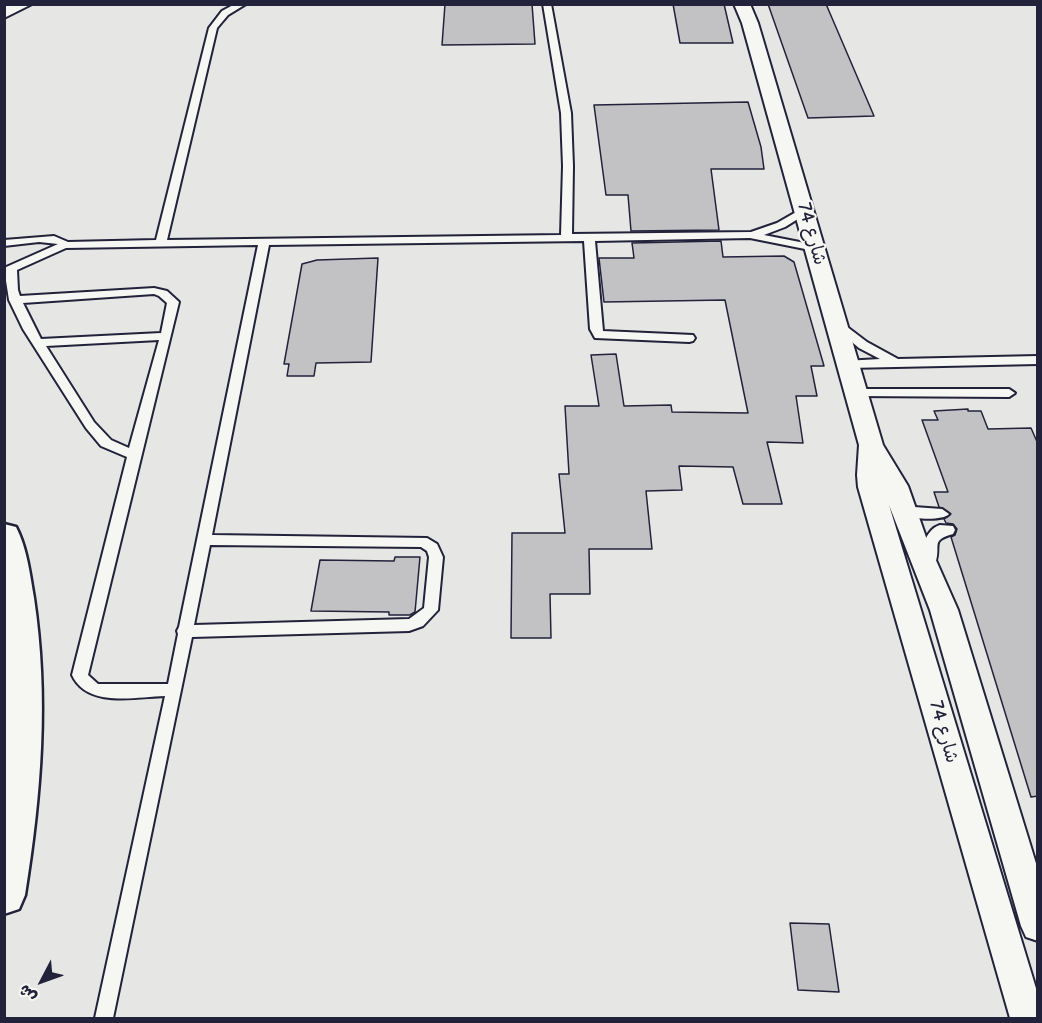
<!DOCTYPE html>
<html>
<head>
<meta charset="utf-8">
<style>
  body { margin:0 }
  #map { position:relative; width:1042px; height:1023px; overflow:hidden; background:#f6f6f2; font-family:"Balsamiq Sans","Playpen Sans Arabic",sans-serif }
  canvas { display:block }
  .frame { position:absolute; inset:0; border:6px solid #22223b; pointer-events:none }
  .north { position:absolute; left:12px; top:951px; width:60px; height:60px; -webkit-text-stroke:4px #f6f6f2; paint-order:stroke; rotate:229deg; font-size:16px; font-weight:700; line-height:24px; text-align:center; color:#22223b }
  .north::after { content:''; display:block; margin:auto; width:21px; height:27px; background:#22223b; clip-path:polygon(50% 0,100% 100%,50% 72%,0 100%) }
</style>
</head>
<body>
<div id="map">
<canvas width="1042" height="1023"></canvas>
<div class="frame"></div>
<div class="north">ش</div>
</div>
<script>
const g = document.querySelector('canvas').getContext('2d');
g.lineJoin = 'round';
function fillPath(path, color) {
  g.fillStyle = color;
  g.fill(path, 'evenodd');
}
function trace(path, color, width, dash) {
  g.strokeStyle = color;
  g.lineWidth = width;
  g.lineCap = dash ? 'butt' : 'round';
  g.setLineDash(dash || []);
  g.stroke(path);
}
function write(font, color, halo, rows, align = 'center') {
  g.font = font + ' "Balsamiq Sans","Playpen Sans Arabic",sans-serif';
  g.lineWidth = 4.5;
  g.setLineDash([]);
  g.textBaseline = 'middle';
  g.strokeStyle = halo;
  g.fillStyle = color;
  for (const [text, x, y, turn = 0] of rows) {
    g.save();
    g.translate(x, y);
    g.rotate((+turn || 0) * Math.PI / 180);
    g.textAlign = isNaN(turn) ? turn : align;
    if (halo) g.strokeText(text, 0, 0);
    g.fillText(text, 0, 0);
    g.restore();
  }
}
fillPath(new Path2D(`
  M5,5h1032v1013h-1032z`), '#e6e6e4');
const building = new Path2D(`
  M445,4h87l3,40 -93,1z
  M673,4h51l9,39h-53z
  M768,4h58l48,112 -66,2z
  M748,102l13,45 3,22h-53l8,61 -88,1 -3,-36h-22l-12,-90z
  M721,241l2,16 61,-1 10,6 30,104h-13l6,30h-21l7,47 -36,-1 15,62h-39l-10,-37 -54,-1 3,24 -36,1 6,58h-63l1,45h-40l1,44h-40l1,-105h53l-6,-59h10l-4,-68h34l-8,-51 25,-1 8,52 47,-1 1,7 76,1 -23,-113 -121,2 -5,-44h35l-2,-15z
  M378,258l-7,104 -55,1 -2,13h-27l2,-12h-5l18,-100 15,-4z
  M968,409v2h13l7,18 43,-1 7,16v352l-7,1 -80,-260 4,-2 2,-6 -4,-5 -7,-1 -2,-4 7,-5 -12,-7 -5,-15h14l-26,-72h16l-4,-9z
  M395,557h25l-5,55 -5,3h-21v-3l-78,-1 9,-51 74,1z
  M790,923l39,1 10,68 -41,-2z`);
fillPath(building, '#c2c2c4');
trace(building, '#22223b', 1.5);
const lane = new Path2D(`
  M235,4h11l-18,11 -11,13 -50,212 394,-5 2,-69 -2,-53 -18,-109h8l20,109 2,53 -1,68 179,-2 26,-9 28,-16 5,3 -1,2 -24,15 -21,8 51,10 5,3 -5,3 -65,-13 -155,3 8,90 90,4 2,3 -2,3 -4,1 -94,-4 -5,-9 -6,-88 -315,4 -57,290 215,3 10,6 6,13 -5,53 -15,16 -14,5 -217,6 -79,381h-18l70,-322c-30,1 -78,12 -93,-21l55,-218 -26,-11 -15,-18 -63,-99 -14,-29 -5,-32 54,-24 -19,-2 -35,4v-6l50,-4 14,6 88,-2 53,-212 13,-17zM258,245l-79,382 -2,4 1,3 -10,50h-70l-10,-9 91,-373 -12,-11 -13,-3 -134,8 -2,-6 -1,-20 49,-22zM154,294l5,2 8,7 -6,30 -120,6 -18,-36zM159,340l-30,108 -18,-8 -17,-18 -48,-76zM210,545l211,2 6,4 2,6 -5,51 -15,11 -215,6z
  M838,320l29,22 31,17 140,-3v8l-190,4 -4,-1 -2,-3 2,-3 36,-2 -21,-11 -25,-21 -2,-3z
  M856,389h153l6,4 -6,4 -157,-1 -2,-3 2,-3z
  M900,506l42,3 7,5c-6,8 -50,5 -56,-3z
  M940,525l13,1 2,4 -2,4c-25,7 -10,12 -19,32h-10c-5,-15 1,-36 16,-41z`);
const street = new Path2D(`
  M9,4h23l-28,14v-11z
  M734,4h16l8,19 125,422 25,41 19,54 31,70 80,260v71l-12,-4 -5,-11 -91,-316 -41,-105 149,490v23h-28l-152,-531 -1,-12 2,-30 -117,-422z`);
const highway = new Path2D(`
  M4,524l12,3c11,21 14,48 18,71 15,100 7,198 -9,297l-6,14 -15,5z`);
trace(lane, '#22223b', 4);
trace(street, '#22223b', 4);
trace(highway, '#22223b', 5);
fillPath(lane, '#f6f6f2');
fillPath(street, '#f6f6f2');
fillPath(highway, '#f6f6f2');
write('18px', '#22223b', '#f6f6f2', [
  ["شارع 74",811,234,74],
  ["شارع 74",943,732,74]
]);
</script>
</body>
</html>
